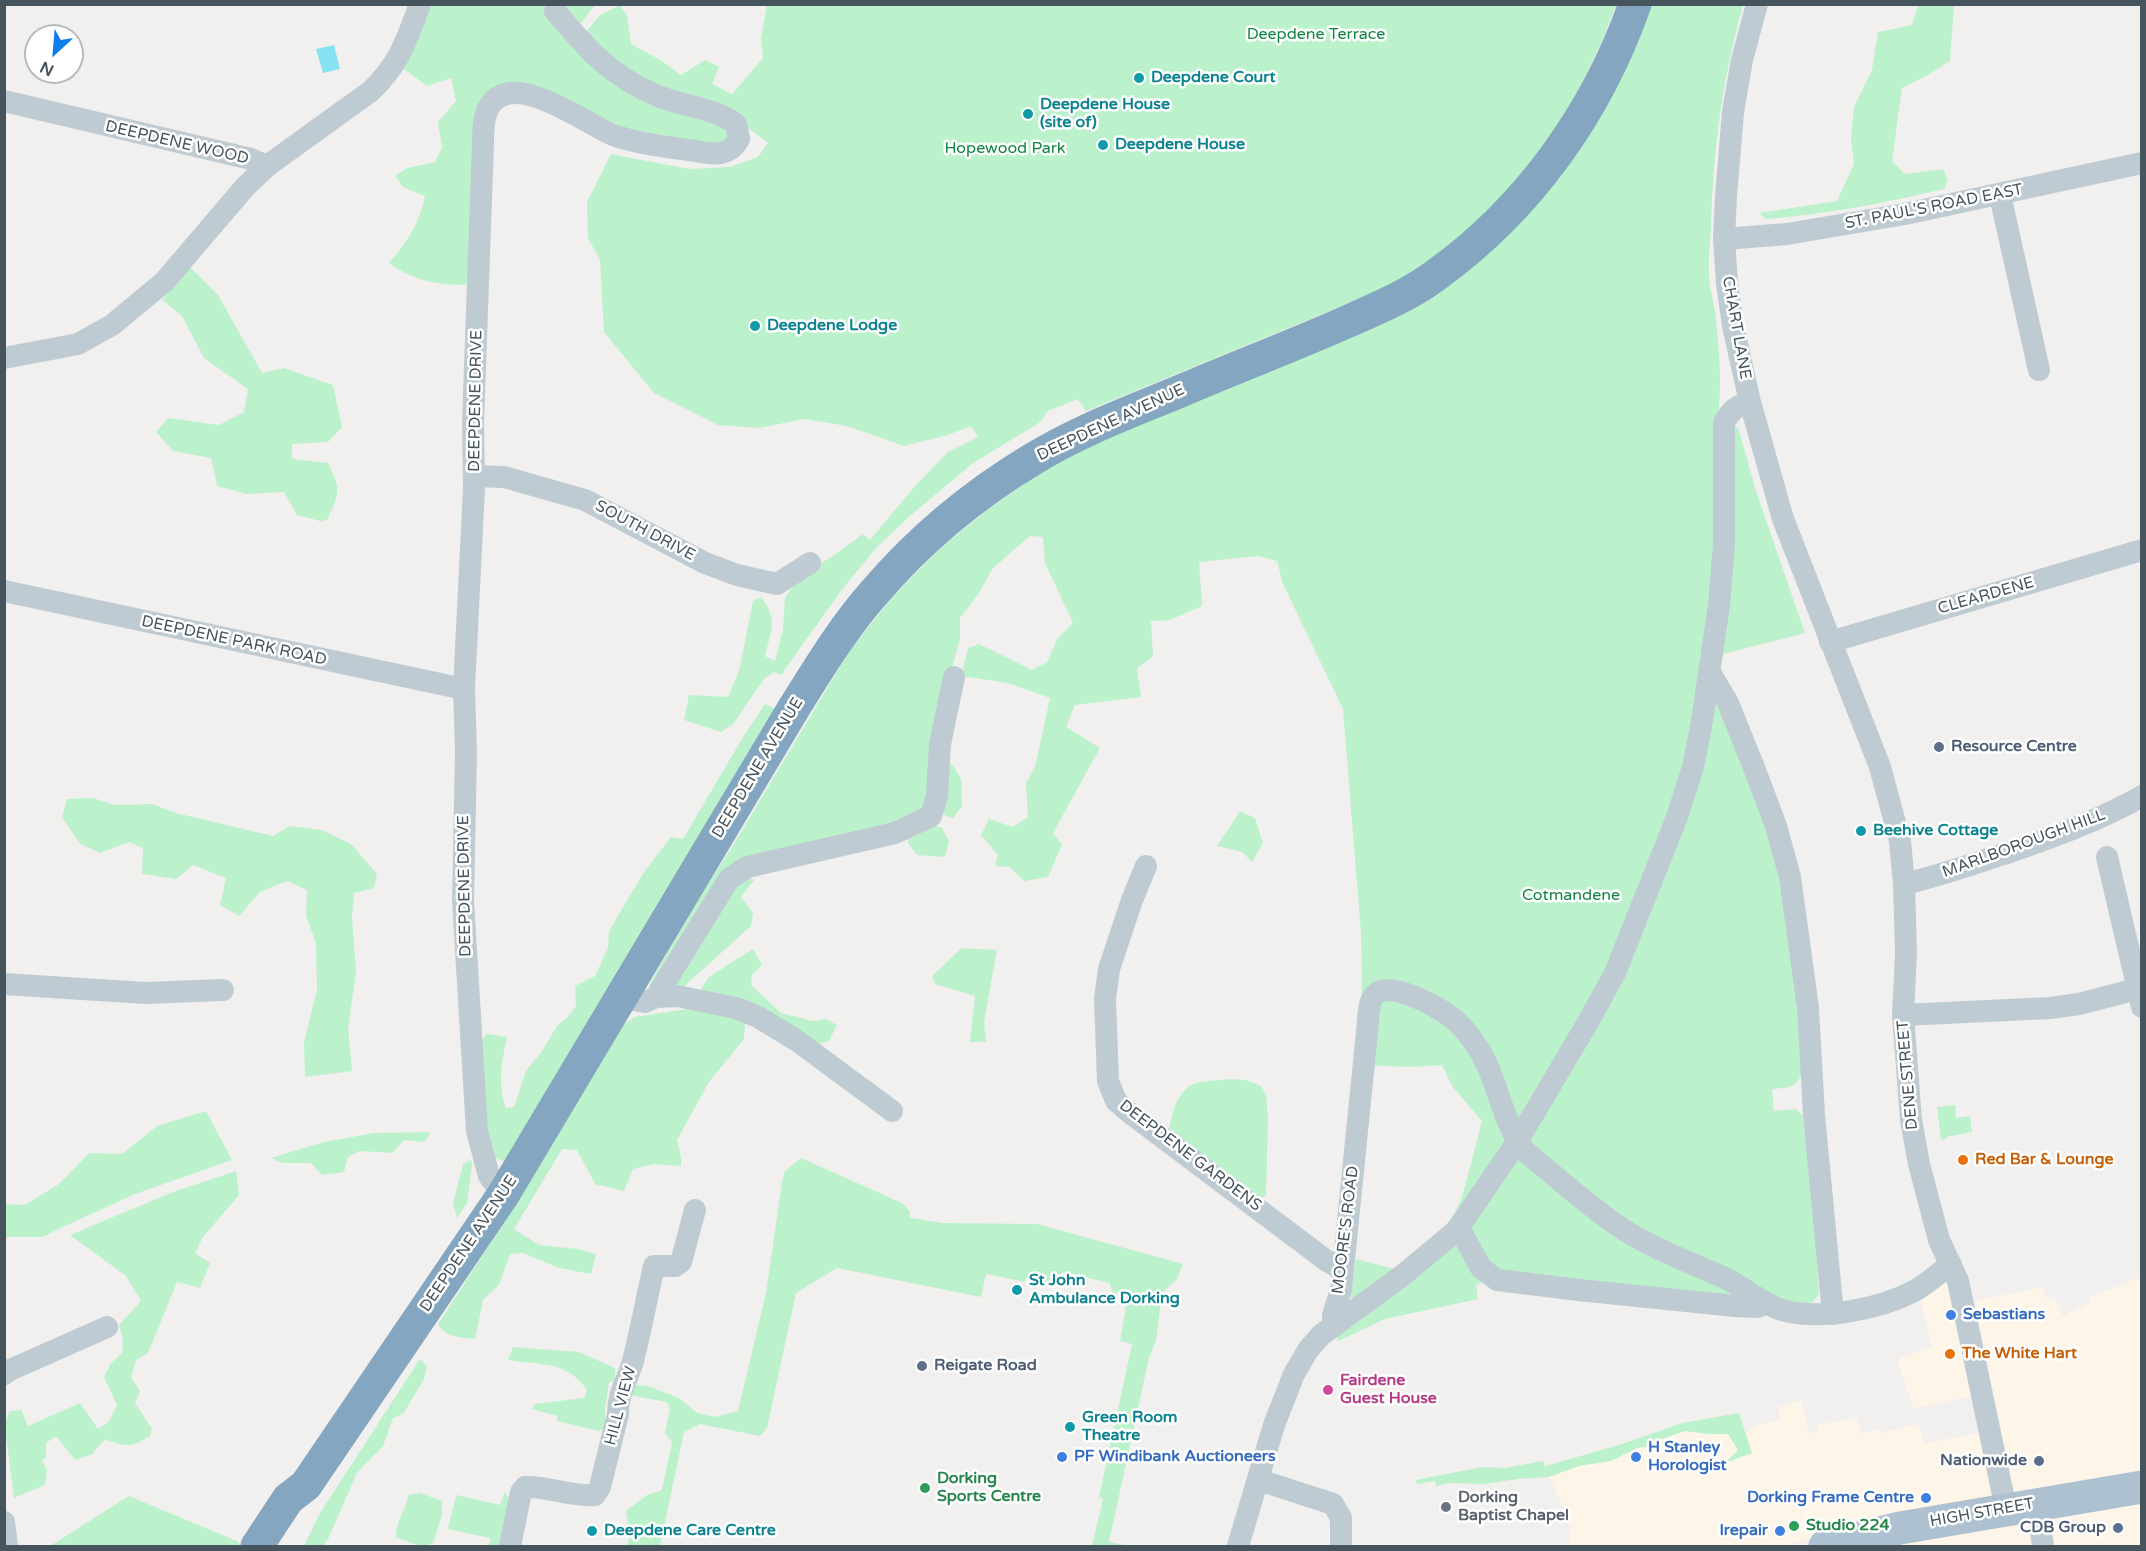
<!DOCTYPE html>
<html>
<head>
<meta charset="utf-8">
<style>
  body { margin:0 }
  #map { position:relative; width:2146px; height:1551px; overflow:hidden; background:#f2efef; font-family:"Varela Round",sans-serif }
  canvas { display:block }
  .frame { position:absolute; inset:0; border:6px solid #46545e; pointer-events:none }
  .north { position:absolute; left:24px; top:24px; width:60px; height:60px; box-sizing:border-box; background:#fff; border:2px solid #b5bbbf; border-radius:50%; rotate:206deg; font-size:16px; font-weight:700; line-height:24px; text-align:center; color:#46545e }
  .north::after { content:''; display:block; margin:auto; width:21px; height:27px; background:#0e7eec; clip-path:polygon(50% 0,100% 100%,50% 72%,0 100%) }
</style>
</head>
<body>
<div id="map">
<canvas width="2146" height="1551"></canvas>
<div class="frame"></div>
<div class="north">N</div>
</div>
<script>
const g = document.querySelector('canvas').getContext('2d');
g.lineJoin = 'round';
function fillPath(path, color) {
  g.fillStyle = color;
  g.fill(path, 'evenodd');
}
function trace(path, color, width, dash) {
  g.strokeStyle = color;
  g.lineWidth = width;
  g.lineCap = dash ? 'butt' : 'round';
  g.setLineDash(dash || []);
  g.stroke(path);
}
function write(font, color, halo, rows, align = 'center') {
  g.font = font + ' "Varela Round",sans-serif';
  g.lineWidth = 5;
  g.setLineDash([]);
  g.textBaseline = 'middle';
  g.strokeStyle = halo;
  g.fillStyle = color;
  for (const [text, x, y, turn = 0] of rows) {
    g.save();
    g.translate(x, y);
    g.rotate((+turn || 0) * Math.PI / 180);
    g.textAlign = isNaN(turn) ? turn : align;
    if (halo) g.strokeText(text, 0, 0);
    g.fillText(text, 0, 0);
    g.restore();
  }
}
fillPath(new Path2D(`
  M2141,1277v269h-293l169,-30 -42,-215 68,-14 4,12 7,-1 9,18 29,-14 -2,-5z
  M1946,1282l5,1 24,112 -61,14 -13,-36 -3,-14 34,-13 -13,-53z
  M1801,1400l8,33 9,-3 -1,-5 40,-7 5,15 15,-4 5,4 36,-9 7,19 55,-10 17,61 -215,52h-216l5,-2 -3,-6 4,-9 -27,-63 77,-22 60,-21 57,-10 6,20 9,-3v-4l27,-7 -3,-12z`), '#fdf5e7');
fillPath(new Path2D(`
  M564,4l31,1 -17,22z
  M427,5h116l45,54 131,63 12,14 -7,9 -107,-16 -121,-42 -26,187 -4,11c-32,-1 -50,-3 -77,-22 19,-23 30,-38 36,-67l-22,-9 -8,-11 12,-8 28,-6 7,-14 -4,-26 18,-21 -5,-23 -24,8 -26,-19z
  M620,5l7,11 4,28 31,17 19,14 24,-15 14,7 -7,17 20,10 31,-36 -2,-20 6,-33h849l-13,34 -26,54 -30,50 -47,57 -46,44 -39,28 -51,25 -278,114 -8,-12 -30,12 -9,12 -66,40 -62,52 -35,33 -35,43 -60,84 -7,-3 -10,7 -31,45 -12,8 -37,-12 5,-25 39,2 11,-26 14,-70 8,-4c18,23 10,33 4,59l10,5 8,-31 2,-32 9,-14 12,-13 24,-13 33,-24 7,6 44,-53 34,-35 30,-15 -7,-11 -23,9 -44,11 -57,-20 -43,-7 -45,9 -41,-3 -64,-32 -50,-61 -4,-72 -12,-22 -1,-36 24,-48 78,15 41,-2 28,-10 10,-14 -42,-32 -76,-23 -66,-54 16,-19z
  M1650,5h93c-21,76 -30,145 -32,224 -1,15 -3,31 -2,46 0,12 4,24 6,36 4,37 8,76 2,113l16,4 5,-1 18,64 49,142 -82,21 -4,15 51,147 19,93 13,165c-9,16 -13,13 -30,15l2,22 22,-2 7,7 11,101 5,77 -6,8 -13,4 -294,-31 -30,10 2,14 -93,20 -47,22 -1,-8 13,-30 6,-44 42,11c26,-23 53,-41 65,-76l19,-73 -30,-35 -10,-21 -30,2 -54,-2 4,-77 -1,-55 -18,-224 -60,-125 -6,-23 -19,-5 -59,6 3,44 -32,14 -19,1 2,36 -16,11 4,29 -66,8 -9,22 34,21 -47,85 9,12 -14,32 -24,4 -14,-14 -15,-1 3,-11 -17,-20 8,-16 24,8 15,-10 -2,-34 9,-16 15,-69 -42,-15 -47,-7 7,-28 11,-4 53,26 15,-8 11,-24 15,-15 -28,-60 -2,-26 -13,-1 -37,32 -14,25 -19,25v21l-17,61 -19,113 -30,15 -147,31 -94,130 -4,-4 48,-84 35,-54 118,-197 46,-57 47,-47 44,-36 89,-62 375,-168z
  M1918,5h36l-4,56 -22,14 -26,13 -10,73 13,13 38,-5 5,12 -4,8c-59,14 -117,25 -178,30l-7,-6 78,-12 17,-37 -3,-25 3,-32 18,-37 6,-38 34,-7z
  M190,267l28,28 44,78 22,-5 49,17 9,42 -14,15 -36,2v15l36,4c14,27 11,31 -1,57l-7,1 -23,-6 -13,-23 -37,2 -30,-8 -6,-28 -38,-7 -17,-19 12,-14 51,7 25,-13 4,-23 -44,-31 -22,-42 -20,-16z
  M765,704l9,4v7l-266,442 -5,4 -9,-3 -8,-34 -6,-79 6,-11 21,3c-5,24 -10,48 -1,71l8,-1 12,-36 16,-20 15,-25 10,-8 9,-12 -1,-20 20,-10 13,-28 1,-17 35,-59 27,-35 12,2 60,-102z
  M945,762l7,2 9,15 1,27 -9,12 -14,-5z
  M93,798l22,7 37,-1 24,9 97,23 17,-10 32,4 29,14 26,30 -3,14 -20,5 -2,23 4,56 -8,56 4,43 -47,6 -1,-34 13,-54 -1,-46 -10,-27 1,-26 -20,-9 -27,11 -21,24 -19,-11 6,-27 -33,-13 -17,14 -34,-5 1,-26 -14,-6 -29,11 -20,-9 -18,-27 5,-18z
  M1240,811l15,7 8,25 -11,19 -10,-10 -25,-6z
  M934,825l8,3 7,13 -4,16 -28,-2 -9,-12 1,-9z
  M747,876l7,4 -13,17 12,16 -2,13 -69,62 -7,-2 59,-104z
  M962,948l35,2 -13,72 2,20h-16l5,-46 -40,-12 -3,-8z
  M753,949l9,16 -10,10 -1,10 30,28 32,8 13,-2 11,6 -8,16 -15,4 -105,-46 -8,-10 8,-12z
  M687,1009l36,5 22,8 -1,17 -35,43 -32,58 4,17v9l-27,-2 -21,5 -9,22 -29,-7 -18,-34 -15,-1 -48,80 25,16 39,4 18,5 -5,20 -32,-6 -36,-15 -13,1 -11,31 -16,15 -8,39c-12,-1 -31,-2 -37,-15l72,-111 112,-187 12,-9z
  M1229,1079l17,1 15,6 5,9 2,22 -2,78 -4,3 -93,-66c2,-15 7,-38 22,-47 10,-5 27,-4 38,-6z
  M1955,1105l1,13 14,-2 2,16 -26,5v2l-5,1 -4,-33z
  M206,1111l26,49 -97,34 -81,37 -11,6h-38v-33l20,1 34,-21 30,-31 33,1 35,-28z
  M431,1132l-7,10 -20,-2 -12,13 -32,-2 -12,6 -4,15 -22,3 -11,-12h-29l-11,-5 53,-16 50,-9z
  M801,1158l101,45 8,9v6l33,5 94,1 146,40 -6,15 -15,14 -6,48 -7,17 -40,184 21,4h-38l11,-47 -4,-2 33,-153 -12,-3 8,-45 -16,-4 -2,-9 -48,-11 -3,12 -33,-6 -1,4 -39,-8 -5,23 -144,-29 -41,25 -29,135 -7,8 -60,-12 -16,8 -24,114h-33l3,-10 -4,-25 21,-16 15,-5 10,-48 -7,-9 5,-25 -3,-6 -38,-7 2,-10 17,1 31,12 18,15 18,4 23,-6 28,-118 16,-111 3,-11z
  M471,1160l1,6 -5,37 -10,15 -4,-15 10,-39z
  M236,1171l3,24 -36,42 -8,16 15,10 -10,25 -23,-6 -29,71 -12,7 -5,17 9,14 -5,12 17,26 -2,7c-18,12 -26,11 -45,3l-13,15 -17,6 -19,-24 -10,7v15l-4,3 5,8 -2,16 -31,13 -9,-71 4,-16 12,-1 7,16 52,-23 18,26 11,-7 8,-17 -13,-28 7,-14 11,-10 1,-13 -4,-15 22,-24 -15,-25 -56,-41 103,-43z
  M513,1347l66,5 36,16v13l-6,1 -4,28v18l-7,3 -41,-10v-5l-25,-7 3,-5 49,-6 3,-8c-22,-31 -46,-24 -79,-30z
  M420,1359l7,7 -3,13 -21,35 -10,4 -10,28 -26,27 -28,64 -6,9h-19l16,-33z
  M1739,1413l13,40 -27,10 13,-13 -10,-16h-21l-22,-3 -26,9 -13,7 -9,1 -26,13 -32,5 -30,11 -31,2 -34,5 -35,-1 -13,3 -1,-5 -18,3 -1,-4 66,-13 23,1 38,-7 2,5 77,-22 60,-21z
  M505,1491l5,11 -10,44h-11l1,-8 -42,-9 8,-34 44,10z
  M420,1493l22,8v14l-9,28c-14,6 -23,-1 -37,-6 0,-18 10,-25 12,-42z
  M129,1496l110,46v4h-189z`), '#bbf2cc');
fillPath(new Path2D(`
  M334,45l6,24 -17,4 -7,-24z`), '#85e2f1');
trace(new Path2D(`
  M1757,4l-15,56 -9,52 -7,84 -2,43 3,44 6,43 17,76 33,117 97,248 20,74 4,43 2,69 -3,62 8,105 8,44 20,76 19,41 48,228
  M4,101l247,58 16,7
  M2000,195l39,175
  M1724,239l63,-5 118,-20 237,-51
  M4,358l74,-14 34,-19 52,-43 81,-95 22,-21 104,-75c29,-28 35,-50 49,-87
  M474,476l30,1 81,23 120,63 32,12 40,9 33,-21
  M4,591l460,98
  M1830,642l312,-92
  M1711,674l17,29 25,62 23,61 14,51 18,131 6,107 19,199
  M2107,857l35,150
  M1146,866l-14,34 -23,69 -4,30 3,82 8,20 14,12 197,148 16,9
  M1904,884c36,-8 71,-21 106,-32 45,-16 90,-32 132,-56
  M4,984l141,9 78,-3
  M656,997l73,-118 18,-12 148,-34 36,-17 6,-20 3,-52 14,-67
  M622,998l23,4 11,-5 21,-1 59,12 22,9 38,23 96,71
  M1903,1015l147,-7 29,-4 58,-15
  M503,1195l-14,-19 -12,-45 -14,-230 3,-149 -2,-63 10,-201 -1,-66 10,-279c0,-11 0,-26 6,-36 23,-40 97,17 124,28 26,9 55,12 82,16 18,3 33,7 44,-12l-3,-15c-23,-17 -52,-17 -78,-28 -48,-20 -71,-47 -103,-85
  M1457,1230l7,7 17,31 16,12 82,10 156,16 23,1 9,-4
  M1333,1327v-12l8,-25 26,-258c1,-10 1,-27 6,-35 13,-20 65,10 78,20 11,8 20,20 27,31 21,32 23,75 48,104 30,25 60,52 92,74 33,22 71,36 107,52 21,10 38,27 60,33 38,9 95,-2 129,-20 13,-7 25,-18 37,-27
  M4,1374l6,-4 97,-43
  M1259,1480l74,24 8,14v28
  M2037,1504l6,42
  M4,1522l3,24
  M510,1546l11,-54 4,-5c24,-1 45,10 70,8l5,-8 18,-73c0,-23 10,-34 15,-53 8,-32 14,-64 21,-95h21l6,-4 14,-52
  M1238,1546l36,-121 20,-51 14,-24 13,-15 82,-60 54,-45 60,-88 71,-120 27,-49 62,-156 16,-50 9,-46 17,-116 5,-61v-121c7,-13 12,-17 26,-21`), '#bfcbd2', 22);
trace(new Path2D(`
  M1825,1546l75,-18 242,-41`), '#adc1d0', 33);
trace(new Path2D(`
  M257,1546l31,-47 18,-14 197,-290 292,-489c24,-38 48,-78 78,-112 45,-53 100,-99 160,-135 47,-29 100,-48 150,-69 56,-24 112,-45 168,-70 29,-13 60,-26 85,-45 93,-67 161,-163 199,-271`), '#84a6c1', 33);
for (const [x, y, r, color] of [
  [1139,78,6,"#0f9aa8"],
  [1028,114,6,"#0f9aa8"],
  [1103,145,6,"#0f9aa8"],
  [755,326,6,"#0f9aa8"],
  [1939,747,6,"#5c6f8a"],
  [1861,831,6,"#0f9aa8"],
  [1963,1160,6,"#e8710a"],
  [1017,1290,6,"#0f9aa8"],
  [1951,1315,6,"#3f7fe0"],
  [1950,1354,6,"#e8710a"],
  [922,1366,6,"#5c6f8a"],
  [1328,1390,6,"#d1479c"],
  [1070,1427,6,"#0f9aa8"],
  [1062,1457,6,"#3f7fe0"],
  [1636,1457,6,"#3f7fe0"],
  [2039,1461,6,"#5c6f8a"],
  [925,1488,6,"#2e9e5b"],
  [1926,1498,6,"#3f7fe0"],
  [1446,1507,6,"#6b7280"],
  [1794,1526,6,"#2e9e5b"],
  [2118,1528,6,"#5c6f8a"],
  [592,1531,6,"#0f9aa8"],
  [1780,1531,6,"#3f7fe0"]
]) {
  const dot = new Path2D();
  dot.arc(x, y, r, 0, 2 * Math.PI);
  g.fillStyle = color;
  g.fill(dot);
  trace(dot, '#fff', 2);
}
write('16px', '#118443', '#fff', [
  ["Deepdene Terrace",1316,35],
  ["Hopewood Park",1005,149],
  ["Cotmandene",1571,896]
]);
write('bold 16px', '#0d838f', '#fff', [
  ["Deepdene Court",1151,78],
  ["Deepdene House",1040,105],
  ["(site of)",1040,123],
  ["Deepdene House",1115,145],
  ["Deepdene Lodge",767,326],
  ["Beehive Cottage",1873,831],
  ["St John",1029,1281],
  ["Ambulance Dorking",1029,1299],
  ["Green Room",1082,1418],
  ["Theatre",1082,1436],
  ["Deepdene Care Centre",604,1531]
], 'left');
write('16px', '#46545e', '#fff', [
  ["DEEPDENE WOOD",177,143,13],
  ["ST. PAUL'S ROAD EAST",1934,207,-11],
  ["CHART LANE",1736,328,80],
  ["DEEPDENE DRIVE",476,401,-89],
  ["DEEPDENE AVENUE",1111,423,-25],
  ["SOUTH DRIVE",645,531,28],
  ["CLEARDENE",1986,596,-16],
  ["DEEPDENE PARK ROAD",234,641,12],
  ["DEEPDENE AVENUE",758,768,-59],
  ["MARLBOROUGH HILL",2024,844,-20],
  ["DEEPDENE DRIVE",465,886,-91],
  ["DENE STREET",1908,1075,-95],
  ["DEEPDENE GARDENS",1190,1156,37],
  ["MOORE'S ROAD",1346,1230,-83],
  ["DEEPDENE AVENUE",469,1244,-56],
  ["HILL VIEW",621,1406,-75],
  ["HIGH STREET",1982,1513,-10]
]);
write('bold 16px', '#4e5e75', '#fff', [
  ["Resource Centre",1951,747],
  ["Reigate Road",934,1366],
  ["Nationwide",2027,1461,"right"],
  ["CDB Group",2106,1528,"right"]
], 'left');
write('bold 16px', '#c56008', '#fff', [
  ["Red Bar & Lounge",1975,1160],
  ["The White Hart",1962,1354]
], 'left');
write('bold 16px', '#366cbe', '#fff', [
  ["Sebastians",1963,1315],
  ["H Stanley",1648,1448],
  ["Horologist",1648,1466],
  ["PF Windibank Auctioneers",1074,1457],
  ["Dorking Frame Centre",1914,1498,"right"],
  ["Irepair",1768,1531,"right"]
], 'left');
write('bold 16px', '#b23c85', '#fff', [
  ["Fairdene",1340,1381],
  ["Guest House",1340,1399]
], 'left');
write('bold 16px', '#27864d', '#fff', [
  ["Dorking",937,1479],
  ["Sports Centre",937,1497],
  ["Studio 224",1806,1526]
], 'left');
write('bold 16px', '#5b616d', '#fff', [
  ["Dorking",1458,1498],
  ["Baptist Chapel",1458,1516]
], 'left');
</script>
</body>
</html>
